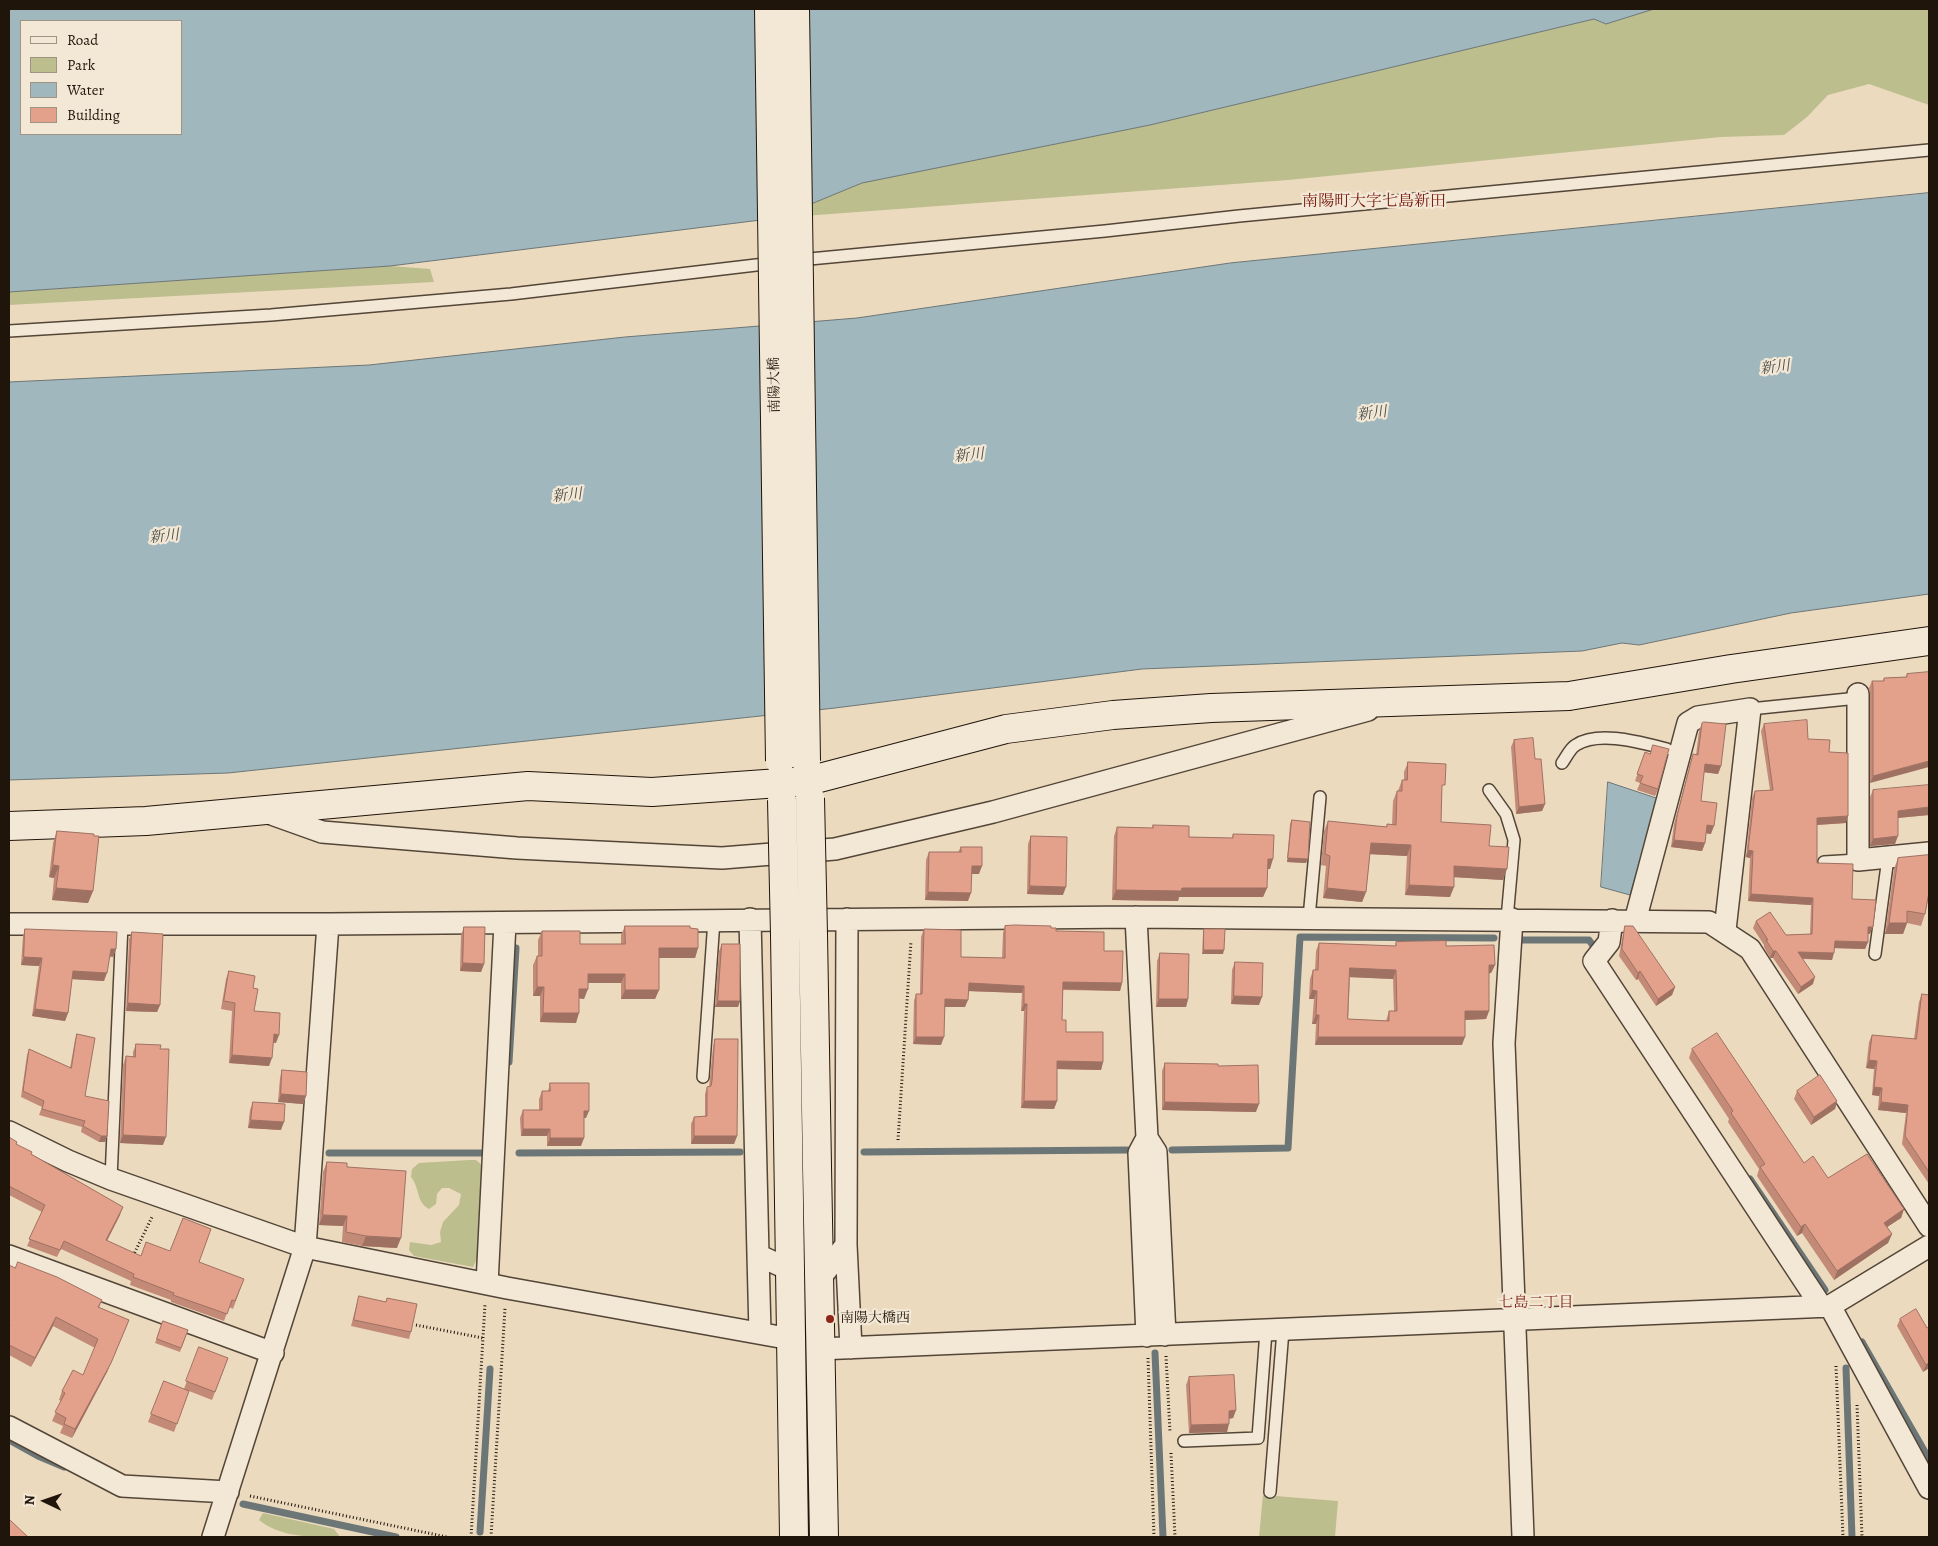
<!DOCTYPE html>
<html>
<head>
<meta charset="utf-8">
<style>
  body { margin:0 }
  #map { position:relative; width:1938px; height:1546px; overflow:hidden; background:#ecdabe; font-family:Alegreya,serif }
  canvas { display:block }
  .frame { position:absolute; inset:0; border:10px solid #20150b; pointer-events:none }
  .legend { position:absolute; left:20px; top:20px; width:162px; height:115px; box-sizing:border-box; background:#f3e7d5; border:1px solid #9f9384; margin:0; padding:6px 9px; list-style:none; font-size:15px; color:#20150b }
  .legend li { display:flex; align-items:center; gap:10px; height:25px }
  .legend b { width:25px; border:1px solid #9f9384 }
  .north { position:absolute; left:20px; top:1476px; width:50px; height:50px; -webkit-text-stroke:4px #f3e7d5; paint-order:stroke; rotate:273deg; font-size:14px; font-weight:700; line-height:20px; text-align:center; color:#20150b }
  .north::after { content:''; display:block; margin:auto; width:18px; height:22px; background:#20150b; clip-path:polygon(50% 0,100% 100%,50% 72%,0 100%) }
</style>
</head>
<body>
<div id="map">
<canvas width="1938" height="1546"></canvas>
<div class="frame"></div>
<ul class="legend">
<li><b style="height:6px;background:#f3e7d5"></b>Road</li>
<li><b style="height:14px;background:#bcbe8e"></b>Park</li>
<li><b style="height:14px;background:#9fb7bd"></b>Water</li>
<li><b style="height:14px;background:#e3a18c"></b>Building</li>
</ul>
<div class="north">N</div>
</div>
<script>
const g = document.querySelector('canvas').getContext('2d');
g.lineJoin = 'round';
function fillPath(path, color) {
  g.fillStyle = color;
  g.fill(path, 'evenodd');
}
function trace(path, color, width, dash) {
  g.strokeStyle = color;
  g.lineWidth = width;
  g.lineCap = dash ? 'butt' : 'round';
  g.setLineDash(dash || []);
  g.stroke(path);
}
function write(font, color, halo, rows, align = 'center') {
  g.font = font + ' Alegreya,"Noto Serif JP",serif';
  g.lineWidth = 4.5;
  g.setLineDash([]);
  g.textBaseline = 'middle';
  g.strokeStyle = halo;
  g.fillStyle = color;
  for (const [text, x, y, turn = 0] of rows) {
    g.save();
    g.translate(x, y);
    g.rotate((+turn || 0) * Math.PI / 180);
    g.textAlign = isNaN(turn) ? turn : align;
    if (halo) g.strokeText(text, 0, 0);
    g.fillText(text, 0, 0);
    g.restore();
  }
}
fillPath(new Path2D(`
  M1654,9h275v96l-60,-21 -41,11 -21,22 -23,18 -63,2 -433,43 -511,38 85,-35 288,-58 444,-106 12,5z
  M390,266l40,3 4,13 -425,23v-13z
  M469,1160h7l7,6 -6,93 -4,8 -59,-11 -5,-6 1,-8 21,3 10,-3 -1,-10 3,-10 16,-17 2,-11 -12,-6h-7l-5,6 -1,10 -7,5c-13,-7 -9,-21 -18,-32l1,-8 7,-6z
  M1263,1495l75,6 -3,36h-76z
  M263,1513l71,16 6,8c-27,0 -59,1 -81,-17z`), '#bcbe8e');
const water = new Path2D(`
  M9,9h1645l-48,15 -12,-5 -444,106 -288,58 -85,35 -387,48 -381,26zM21,21h160v113h-160z
  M1929,193v401l-138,19 -152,32 -17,-2 -40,8 -440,18 -307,39 -607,65 -219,7v-398l360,-17 256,-28 232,-19 373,-55z
  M1608,782l51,17 -29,96 -29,-8z`);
fillPath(water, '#9fb7bd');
trace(water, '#6c7676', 1);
trace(new Path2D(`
  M1523,940h66l5,7
  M509,1062l7,-114
  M1172,1150l116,-2 12,-211 194,1
  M864,1152l263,-2
  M329,1153h156
  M519,1153l221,-1
  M1750,1179l75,111
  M1862,1342l67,117
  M1155,1353l8,184
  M1846,1368l6,169
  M9,1440l29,16 26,11
  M243,1504l153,33
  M480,1532l10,-163`), '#6c7676', 7);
const lane = new Path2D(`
  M799,260l306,-29 134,-15 690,-66
  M9,331l262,-16 240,-21 262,-31
  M1750,709l108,-11
  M1562,763c4,-5 8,-15 14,-18 23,-15 66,-2 91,4
  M1489,790l17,24 8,26 -7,79
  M1824,862l34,-2
  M1309,918l11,-121
  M1875,954l13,-96
  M703,1077l11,-157
  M111,1179l11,-255
  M1184,1441l74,-3 8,-107
  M1270,1492l13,-162`);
const street = new Path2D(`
  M1858,694v166l71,-7
  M266,812l56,20 195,16 205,10 113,-9 158,-37 375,-102
  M1136,917l11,221 -8,15 8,183
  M750,919l8,336 32,15
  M1512,919l-8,124 19,494
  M1612,920l-3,22 -15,19 227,345
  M1635,921l53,-198 10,-6 52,-8 -25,221
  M9,924h319l-23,323 -92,290
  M328,924l808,-7 573,5 41,27 179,277
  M9,1132l59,29 43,18 194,68 202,41 284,51
  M1147,1138l9,14 9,183
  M846,1245l5,103
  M758,1255l2,78
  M9,1256l264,97
  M817,1282l29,-37 1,-326
  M487,1284l18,-361
  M1830,1306l99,182
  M819,1349l1011,-43 99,-60
  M9,1427l113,59 106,6`);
const secondary = new Path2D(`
  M9,826l137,-5 382,-35 124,6 156,-11 198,-52 107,-14 98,-7 358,-12 162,-27 198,-28
  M813,934c4,201 6,402 11,603
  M785,935l9,602`);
trace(lane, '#534638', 14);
trace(street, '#534638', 24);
trace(secondary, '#20150b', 30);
trace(new Path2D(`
  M898,1140l13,-199
  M133,1256l19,-39
  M416,1325l67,13
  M1166,1356l4,76
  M1148,1358l6,179
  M1836,1366l7,171
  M1857,1405l5,132
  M1171,1453l4,84
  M250,1496l197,41
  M471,1537l14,-233
  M491,1537l14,-229`), '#20150b', 3, [1, 2.5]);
trace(lane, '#f3e7d5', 11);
trace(street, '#f3e7d5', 21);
trace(secondary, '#f3e7d5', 28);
const secondaryBridge = new Path2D(`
  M769,9l11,752
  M795,9l11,752
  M810,798l3,136
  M782,800l3,135`);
trace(secondaryBridge, '#20150b', 30, []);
trace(secondaryBridge, '#f3e7d5', 28);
fillPath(new Path2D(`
  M1929,672l-59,111v-89l-1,-6 3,-7h11l1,-3 22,-1 1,-3z
  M1702,723l19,43 -3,8 -14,-2 -3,29 10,33 -5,-1 -1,10 -3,8 -31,-4 3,-23 17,-63 2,-7 3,1 3,-24z
  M1764,724l44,15 21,13 17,71 -29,2v38l35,36 18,35h-2v8l-3,7 -31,-1 -2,12 -29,-1 10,25 -15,10 -25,-36h-3l-6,-11v-2l-11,-17 3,-7 30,14 24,-1 1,-29 -63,-4 2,-43 -4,-1 6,-59 3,-7 15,-1 -9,-59z
  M1514,740l21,19 10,45 -3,7 -26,3 -5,-67z
  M1645,752l13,37 -3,7 -18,-6 3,-7 -5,-2z
  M1408,762l34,30 -1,30 48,24 14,34 -49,-3 -4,20 -45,-2 2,-39 -37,-2 -4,38 -4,10 -39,-4 3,-32 -5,-1 3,-34 4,-10 58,6 1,-3 5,1 1,-24 4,-10h1l4,-11h2v-8z
  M1873,790l56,25 -31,3 -3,26 -25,2v-49z
  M1292,820l14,43 -19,-1 3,-38z
  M1153,825l36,12 43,1 1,-4 37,35h-3v19l-4,9h-84l-1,4 -66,-1 2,-64 3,-9 35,1z
  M57,831l36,60 -5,12 -36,-3 2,-22 -5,-1 4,-34z
  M1031,836l32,59 -36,-1 1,-50z
  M961,847l18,27h-8l-3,27 -43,-1 1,-40 3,-8h29z
  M1929,855v45h-1l-3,14 -4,12 -14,-3 -4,11h-18l9,-65 4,-11z
  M625,926l65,2 8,20 -3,10h-36v32l-4,9h-34v-16h-33l-4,16 -5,-1 -3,25 -36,-1v-26h-7v-31l4,-9h1v-16l4,-9 38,13h41v-9z
  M1005,926l46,2 5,3 48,20 18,32 -2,8 -57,-1 -1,30 4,12 37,30 -2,8 -44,-1v32l-3,8 -33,-1 3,-97h-3l1,-18 -53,-2 -4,16h-20l-4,38 -28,-1 1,-43 2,-7h4l1,-57 3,-8 37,28 41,1 1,-25z
  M1625,926l50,61 -3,8 -16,11 -18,-27 -2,1 -17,-24 4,-22z
  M464,927l20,37 -3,8 -21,-1 1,-36z
  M25,929l91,20 -3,8 -4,-1 -5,25 -32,-2 -4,34 -3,8 -33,-5 7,-50 -18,-1 2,-29z
  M1204,929l19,25h-21l1,-21z
  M132,932l28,73 -3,7 -31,-1 3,-72z
  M1396,942l50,4 49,19 -4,8h-2v38l-3,8 -21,1 -3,25h-147l1,-21h-4l2,-25h-5l1,-20 3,-9h2l1,-19 3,-8 76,3zM1350,977l43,2 1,32h-5l-3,10 -38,-2z
  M722,944l18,57 -2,6h-23l4,-56z
  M1160,953l28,46 -2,8h-30l1,-46z
  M1235,962l24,43 -28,-1 1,-34z
  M229,971l24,17 1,23 22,32h-3l-4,23 -40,-3 3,-52 -11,-2 5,-30z
  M1922,994l7,1v189l-27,-40 4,-31 -28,-3 1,-14 -7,-1 2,-26 -8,-1 3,-26 3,-7 42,4 5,-37z
  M77,1034l8,62 22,40 -2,6h-6l-18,-10 1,-5 -43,-12 3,-8 -21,-10 6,-42 2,-6 41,19 5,-28z
  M715,1039l22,97 -3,8h-43v-20l3,-7 11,-1v-22l2,-7h2l4,-40z
  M136,1044l24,5 3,96 -43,-2 3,-78 3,-9 7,1v-5z
  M1692,1049l112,114 24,15 76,31 -3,9 -14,9 5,7 -4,9 -54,37 -32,-47 -5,3 -40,-60 2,-7 -31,-47 1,-3 -40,-61z
  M1165,1063l53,3 38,46 -94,-2v-39z
  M282,1070l24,26 -3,8 -25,-2 2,-24z
  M550,1083l36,35h-2l-3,28h-34v-10h-26l-1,-18 3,-8h16v-11l3,-8h6z
  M1797,1091l40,10 -2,8 -24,16 -17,-26z
  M253,1102l28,28 -33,-2 2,-18z
  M9,1137l7,7 104,71 -13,26 34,15 58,6 45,17 -11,30 -4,-2 -5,14 -53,-19v-2l-41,-15 1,-4 -70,-32 -4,8 -30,-11 15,-34 -33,-17z
  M327,1162l20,5 50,81 -35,-2 -20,-4 1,-16 -24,-1 4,-53z
  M9,1265l6,3 87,32 -3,8 30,12 -22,52 -35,66 -12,-5 3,-7 -11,-5 9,-20 -2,-1 3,-9 21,-16 12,-27 -42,-22 -22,41 -22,-12z
  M359,1296l27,6 1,-4 24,34 -2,7 -58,-13 6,-23z
  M1900,1319l29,49 -6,4 -26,-46z
  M163,1321l25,9 -8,22 -25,-9z
  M199,1347l29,11 -16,42 -23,-9 -15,41 -26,-10 16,-41 20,8z
  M1189,1377l47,33 -3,8 -4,1 -2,13 -38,1 -3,-48z`), '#c38a78');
fillPath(new Path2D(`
  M1929,761v6l-59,16 3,-7z
  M1705,764l16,2 -3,8 -16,-2z
  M1545,804l-3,7 -26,3 3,-7z
  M1929,807v8l-33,3 2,-7z
  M1848,816l-2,7 -31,2 2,-7z
  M1707,825l7,1 -3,8 -7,-1z
  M1898,836l-3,8 -25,2 3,-7z
  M1674,840l31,3 -3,8 -31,-4z
  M1371,843l40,2 -4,11 -40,-2z
  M1748,850l5,1 -3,7 -4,-1z
  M1288,858l20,1 -2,4 -19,-1z
  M1268,859h5l-3,10h-6z
  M53,865l6,1 -5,12 -5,-1z
  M972,866h10l-3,8h-10z
  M1454,866l53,3 -4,11 -52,-3z
  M1409,885l45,2 -4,10 -45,-2z
  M1030,886l36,1 -3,8 -36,-1z
  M56,888l37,3 -5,12 -36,-3z
  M1182,888h85l-4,9h-84l-1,4 -66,-1 4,-10z
  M1327,888l39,4 -4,10 -39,-4z
  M928,892l43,1 -3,8 -43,-1z
  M1751,894l62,4 -2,7 -63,-4z
  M1889,923h18l-4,11h-18z
  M1868,927h5l-3,7h-4z
  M1835,941l33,1 -3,7 -33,-1z
  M659,948h39l-3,10h-40z
  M111,949h5l-3,8 -5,-1z
  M1204,950h20l-1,4h-21z
  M1773,951h3l-3,7h-3z
  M1798,952l36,1 -2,7 -37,-2z
  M24,957l18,1 -3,8 -18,-1z
  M463,963l21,1 -3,8 -21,-1z
  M1489,965h6l-4,8 -5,1z
  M1350,968l46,2 -3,9 -46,-2z
  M73,971l34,2 -3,8 -34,-2z
  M1640,971l-2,8 -2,1 2,-7z
  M588,974h37l-4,9h-37z
  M1815,977l-2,7 -15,10 3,-7z
  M1063,982l59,1 -2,8 -59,-2z
  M969,983l55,3 -2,7 -56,-2z
  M537,987h7l-4,9h-7z
  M1675,987l-3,8 -16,11 2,-7z
  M579,989h9l-4,10 -8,-1z
  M625,990h34l-4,9h-34z
  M1312,990l5,1 -3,8h-5z
  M1234,996l28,1 -3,8 -28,-1z
  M945,999l23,1 -3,7h-23z
  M1159,999h29l-2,8h-30z
  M718,1001h22l-2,6h-23z
  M128,1003l32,2 -3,7 -31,-1z
  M1024,1004h3l-3,7h-3z
  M35,1009l33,4 -3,8 -33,-5z
  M1465,1011h24l-3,8 -24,1z
  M543,1013h36l-3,10 -36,-1z
  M1316,1015h3l-3,9h-4z
  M274,1034l5,1 -3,8 -5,-1z
  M916,1037h28l-3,8 -28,-1z
  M1318,1037h147l-3,8h-147z
  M232,1055l40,3 -3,8 -40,-3z
  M1869,1060l8,1 -3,8 -8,-1z
  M1057,1061l46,1 -2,8 -46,-1z
  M1874,1087l8,1 -3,8 -7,-1z
  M281,1094l25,2 -3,8 -25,-2z
  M1024,1101h33l-3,8 -33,-1z
  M1837,1101l-2,8 -24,16 3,-8z
  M1165,1102l94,2 -3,8 -94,-2z
  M1881,1102l27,3 -2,8 -28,-3z
  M584,1111h5l-3,7h-5z
  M251,1120l33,2 -3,8 -33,-2z
  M523,1129h27l-3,7h-26z
  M123,1135l43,2 -3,8 -43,-2z
  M101,1136h6l-2,6h-6z
  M694,1136h43l-3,8h-43z
  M550,1138h34l-3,8h-34z
  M123,1207l-3,8 -17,33 3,-8z
  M1904,1209l-3,9 -20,13 3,-8z
  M323,1215l24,1 -4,10 -24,-1z
  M1805,1224l-3,9 -5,3 4,-9z
  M1892,1234l-4,9 -54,37 3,-9z
  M366,1236l35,2 -4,10 -35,-2z
  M56,1317l-3,9 -22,41 4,-9z
  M129,1320l-22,52 -35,66 3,-9z
  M1929,1362v6l-6,4 3,-7z
  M1236,1410l-3,8 -7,1 3,-8z
  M1229,1424l-2,8 -38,1 2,-8z`), '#9f7162');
const building = new Path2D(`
  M1929,672v89l-56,15v-90l-1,-5h12v-3l23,-1v-3z
  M1807,720l1,19 22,1 -1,12 19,1v63l-31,2v45l36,1 -1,35 24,1 -3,27h-5v15l-33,-1 -1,12 -36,-1 17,25 -14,10 -25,-36h-3l-7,-11h2l-12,-19 14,-9 16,23 26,-1 1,-36 -62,-4 2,-43 -5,-1 7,-59 18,-1 -9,-66z
  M1704,722l22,2 -5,42 -16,-2 -4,37 16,2 -3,23 -7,-1 -2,18 -31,-3 3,-24 16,-62 5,1 4,-32z
  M1533,738l2,21h6l4,45 -26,3 -5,-67z
  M1653,745l16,4 -11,40 -18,-6 3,-7 -6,-2 8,-22 5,2z
  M1408,762l38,2 -1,21h-3l-1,37 50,3 -2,21 20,1 -2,22 -53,-3v21l-45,-2 2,-40 -40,-2 -5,49 -39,-4 3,-32 -5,-2 3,-33 59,6v-3l9,1 1,-34h5v-11h5z
  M1929,785v22l-31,4v25l-25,3v-49z
  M1292,820l18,2 -2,37 -20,-1z
  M1153,825l36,1v11l44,1v-4l41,1 -1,24h-5l-1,29h-85l-1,3 -65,-1 1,-63 36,1z
  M57,831l37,3v2h5l-6,55 -37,-3 3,-22 -6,-1z
  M1031,836l36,1 -1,50 -36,-1z
  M961,847h21v19h-10l-1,27 -43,-1 1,-40h32z
  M1929,855v37l-4,22 -18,-3v12h-18l9,-65z
  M1015,925l36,1v2h5v3l48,1v19h19l-1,32 -59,-1 -1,38h4v12h37v30l-46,-1v40h-33l3,-97h-3v-18l-55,-3 -1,17 -23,-1 -1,38h-28v-43h6l2,-65 37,1v27l44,1v-32z
  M625,926h65v2l8,1v19h-39v42h-34v-16h-37v15h-9v24h-36l1,-26h-7v-31h5v-25h38v13h45z
  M1625,926h8l42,61 -17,12 -18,-28 -2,2 -16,-24z
  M464,927h21l-1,37 -21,-1z
  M25,929l92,3 -1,17h-5l-4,24 -34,-2 -5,42 -33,-4 7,-51 -18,-1z
  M1204,929h21l-1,21h-20z
  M132,932l31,2 -3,71 -32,-2z
  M1446,941v5l48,-1 1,20h-6v46h-24v26h-147l1,-22h-3l1,-24 -5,-1 1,-20h5l1,-27 77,3v-4zM1350,968l46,2 1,41h-8v10l-41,-2z
  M722,944h18v57h-22z
  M1160,953l29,1 -1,45h-29z
  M1235,962l28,1 -1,34 -28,-1z
  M229,971l26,5 -2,12 5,1 -4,22 26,2 -1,22 -5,-1 -2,24 -40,-3 3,-52 -11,-2z
  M1922,994l7,1v177l-24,-36 3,-31 -27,-3 1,-14 -8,-1 3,-26 -8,-1 3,-25 44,4z
  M1717,1033l87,130 9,-7 15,22 39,-24 37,55 -20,14 8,11 -55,37 -32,-47 -4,3 -41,-60 5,-3 -34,-51 2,-2 -41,-62z
  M77,1034l18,4 -10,58 24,5 -2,35h-6l-18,-10 2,-5 -43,-12 2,-8 -21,-10 6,-42 42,19z
  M715,1039h23l-1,97h-43v-19l13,-1v-29l4,-1 1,-5z
  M136,1044l25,1 -1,4h9l-3,88 -43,-2 3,-79 9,1z
  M1165,1063l53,1v2l40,-1 1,39 -94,-2z
  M282,1070l25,2 -1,24 -25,-2z
  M1820,1075l17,26 -23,16 -17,-26z
  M550,1083h39v28h-5v27h-34v-9h-27v-19h19v-19h8z
  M253,1102l32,2 -1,18 -33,-2z
  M9,1137l8,5 -1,2 16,8 -1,2 92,53 -17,33 35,16 5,-14 24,9 13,-33 28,11 -12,33 45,17 -9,22 -3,-1 -5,14 -54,-19 1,-2 -41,-16 1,-3 -70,-33 -4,9 -31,-11 16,-34 -36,-19z
  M327,1162l20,1v4l59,4 -5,67 -35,-2 -20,-4 1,-16 -24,-1z
  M18,1262l39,15 45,23 -4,7 31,13 -18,43 -36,66 -11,-5 2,-6 -11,-6 10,-19 -3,-2 11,-21 10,5 15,-36 -42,-22 -21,41 -26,-13v-17l1,-3h-1v-60l6,3z
  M359,1296l27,6 1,-4 30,6 -6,28 -57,-12z
  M1916,1309l11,19 2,-1v35l-3,3 -26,-46z
  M163,1321l25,9 -7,18 -24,-9z
  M199,1347l29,11 -13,34 -29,-11z
  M1234,1375l2,35 -7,1v13l-38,1 -2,-48z
  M164,1381l25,10 -12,33 -26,-10z
  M10,1520l18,17h-19v-14z`);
fillPath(building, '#e3a18c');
trace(building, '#9f7162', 1);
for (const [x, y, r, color] of [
  [830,1319,5,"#8f2418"]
]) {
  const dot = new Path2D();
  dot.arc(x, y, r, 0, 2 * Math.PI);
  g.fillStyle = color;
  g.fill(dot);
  trace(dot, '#f3e7d5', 2);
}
write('14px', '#20150b', '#f3e7d5', [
  ["南陽大橋",775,385,-91]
]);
write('14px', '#20150b', '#f3e7d5', [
  ["南陽大橋西",840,1319]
], 'left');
write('italic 15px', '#4c4e49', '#f3e7d5', [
  ["新川",1775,368,-7],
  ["新川",1372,414,-7],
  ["新川",969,456,-6],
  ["新川",567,496,-6],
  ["新川",164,537,-6]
]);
write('15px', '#7a1f14', '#f3e7d5', [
  ["七島二丁目",1536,1303]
]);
write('16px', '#7a1f14', '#f3e7d5', [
  ["南陽町大字七島新田",1374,202]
]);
</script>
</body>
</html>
